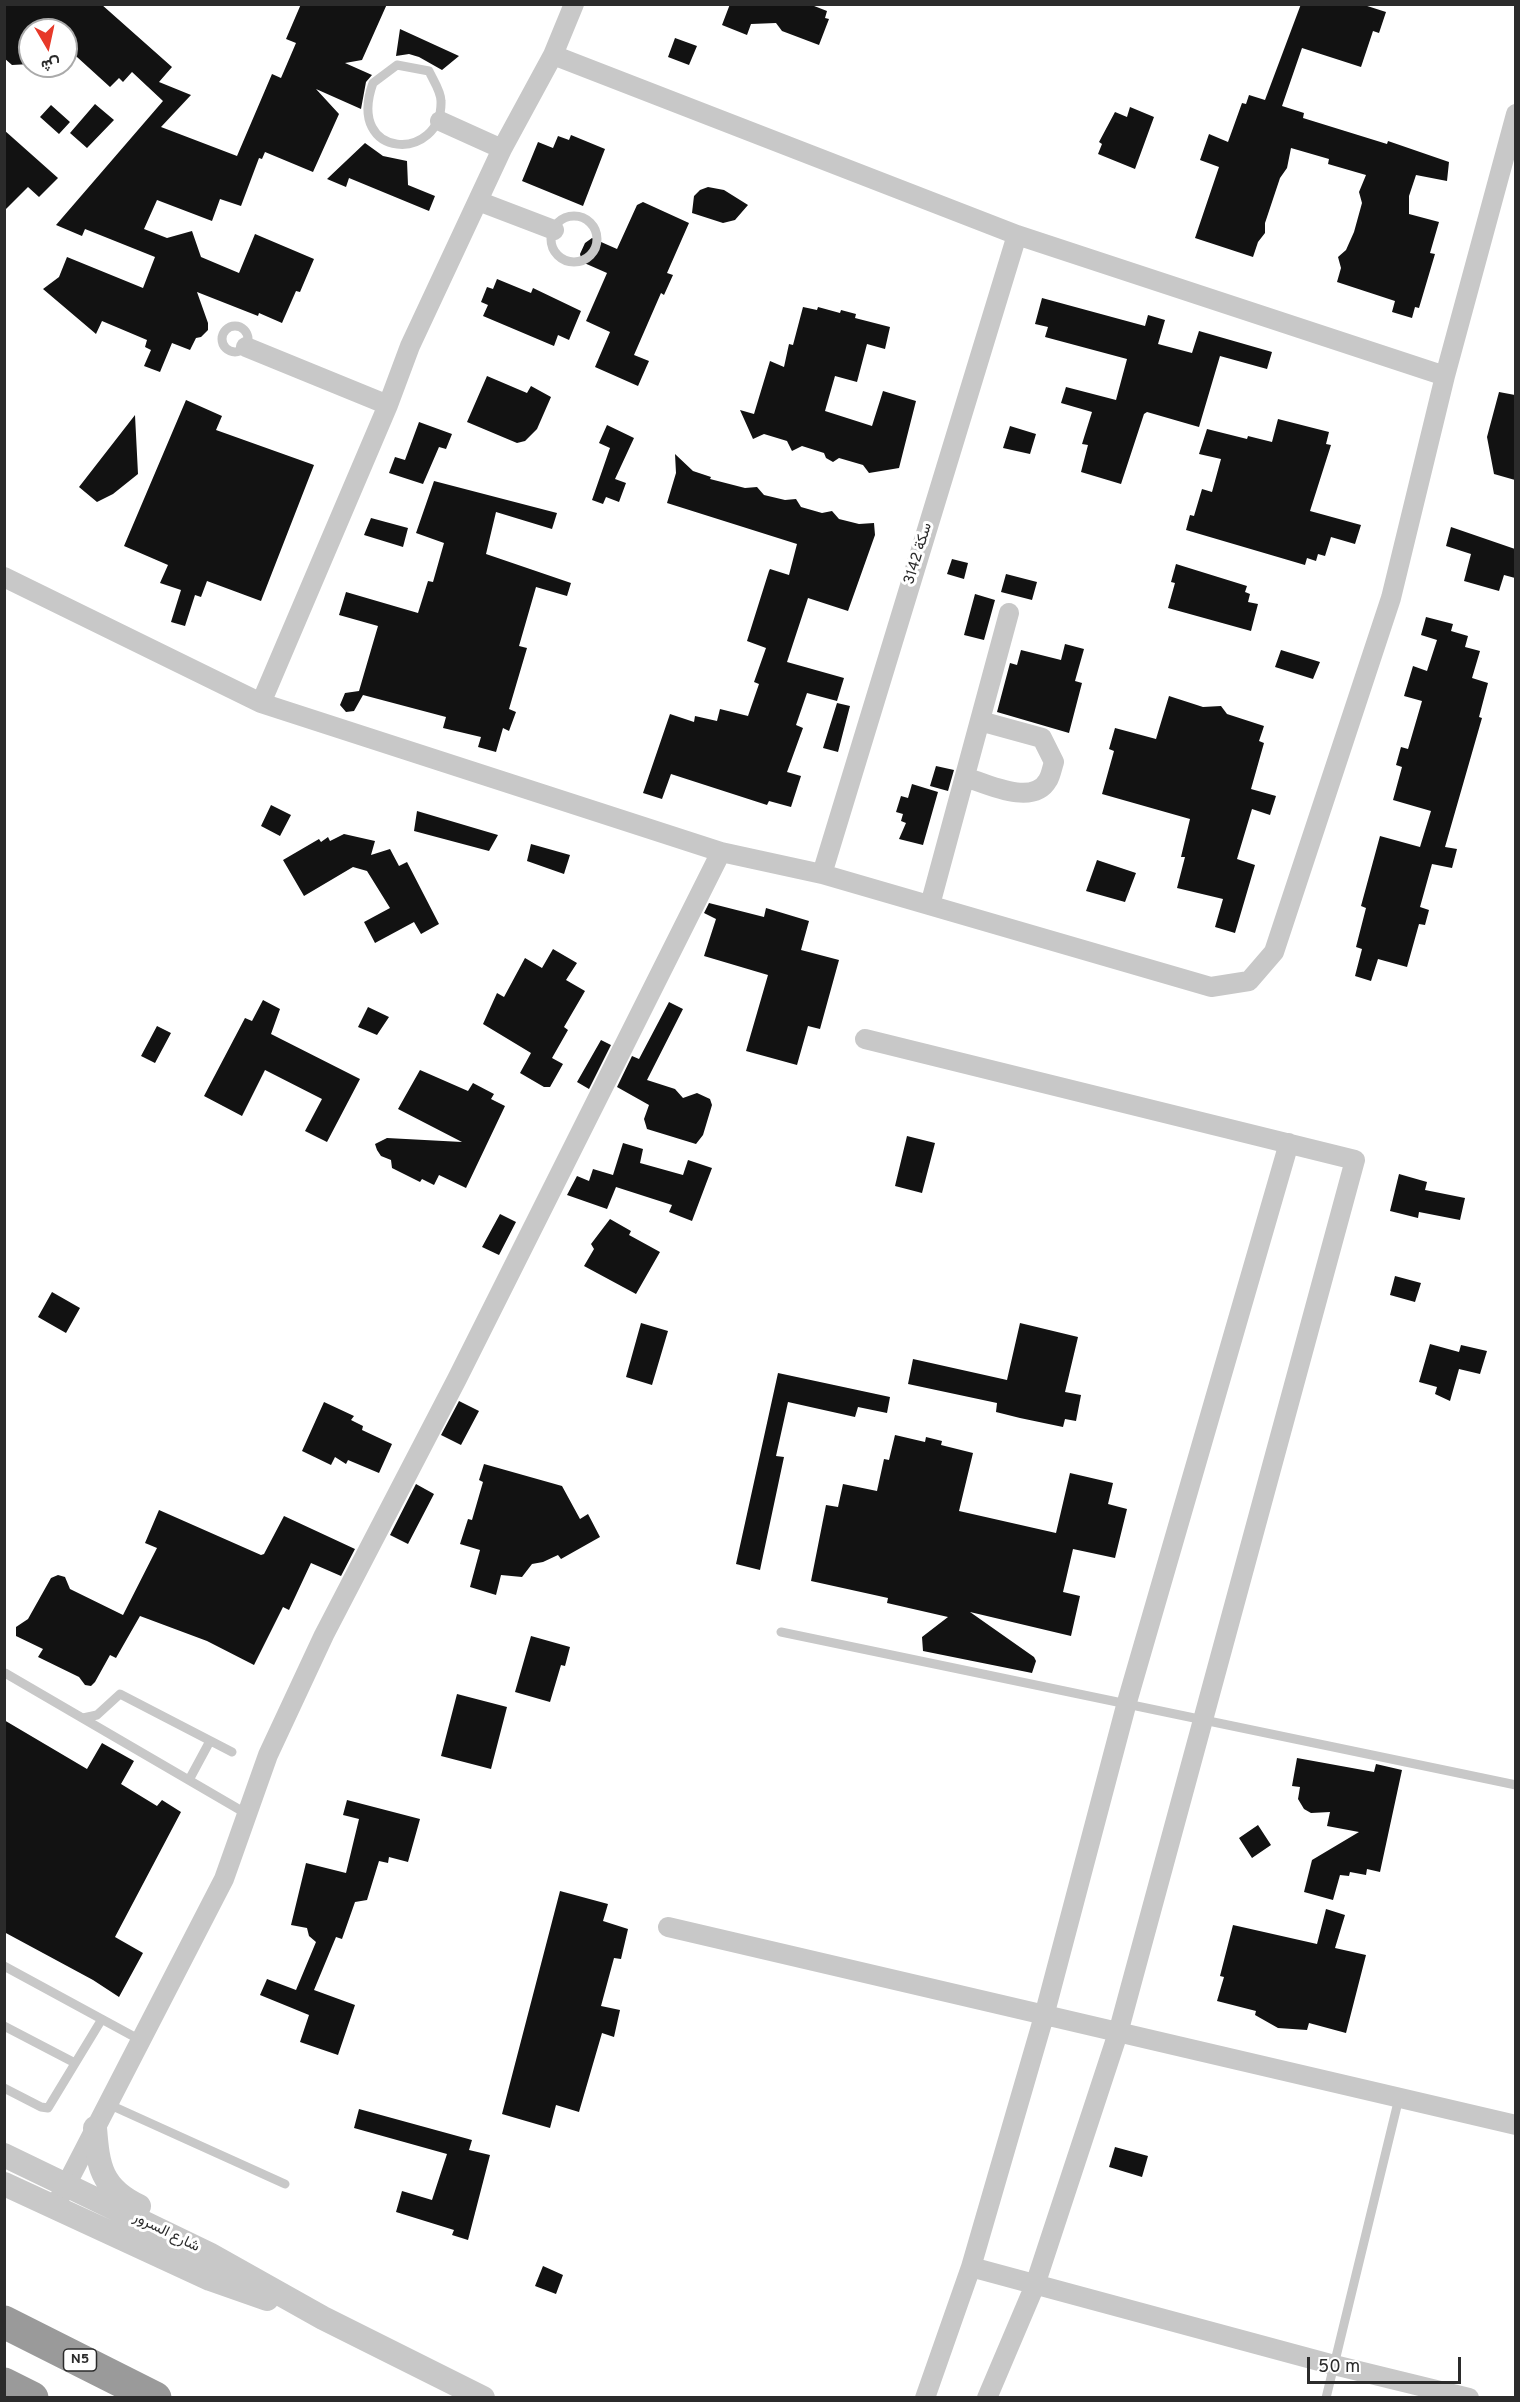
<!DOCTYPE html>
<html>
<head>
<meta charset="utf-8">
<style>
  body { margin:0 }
  #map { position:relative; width:1520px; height:2402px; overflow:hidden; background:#fff; font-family:Overpass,Vazirmatn,sans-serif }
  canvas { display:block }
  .frame { position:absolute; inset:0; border:6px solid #2b2b2b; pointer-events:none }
  .north { position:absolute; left:18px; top:18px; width:60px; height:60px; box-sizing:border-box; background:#fff; border:2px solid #aaa; border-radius:50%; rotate:171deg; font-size:16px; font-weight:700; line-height:24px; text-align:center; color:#2b2b2b }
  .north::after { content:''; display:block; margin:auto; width:21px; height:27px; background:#e73929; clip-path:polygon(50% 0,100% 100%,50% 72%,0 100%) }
  .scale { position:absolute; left:1307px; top:2357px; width:154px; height:27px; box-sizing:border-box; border:3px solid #2b2b2b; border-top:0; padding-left:8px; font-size:18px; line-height:21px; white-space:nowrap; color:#2b2b2b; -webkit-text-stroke:4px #fff; paint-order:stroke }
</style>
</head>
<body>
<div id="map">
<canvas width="1520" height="2402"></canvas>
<div class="frame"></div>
<div class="north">ش</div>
<div class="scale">50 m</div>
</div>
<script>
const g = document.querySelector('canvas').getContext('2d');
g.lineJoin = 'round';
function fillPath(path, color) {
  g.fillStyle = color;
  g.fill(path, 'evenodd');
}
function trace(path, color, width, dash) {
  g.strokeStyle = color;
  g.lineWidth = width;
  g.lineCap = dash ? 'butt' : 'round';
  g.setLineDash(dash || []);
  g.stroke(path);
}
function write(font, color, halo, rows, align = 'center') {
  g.font = font + ' Overpass,Vazirmatn,sans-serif';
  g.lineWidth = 6;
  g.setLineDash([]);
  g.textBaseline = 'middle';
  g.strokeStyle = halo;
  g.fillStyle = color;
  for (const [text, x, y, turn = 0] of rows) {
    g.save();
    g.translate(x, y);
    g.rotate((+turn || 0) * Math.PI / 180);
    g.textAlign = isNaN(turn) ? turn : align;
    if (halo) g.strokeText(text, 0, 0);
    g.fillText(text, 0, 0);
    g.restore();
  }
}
fillPath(new Path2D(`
  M4,4h97l71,63 -13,15 32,13 -30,32 76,29 35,-82 9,4 15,-35 -10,-4 15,-35h86l-25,56 -17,3 27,12 -6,7 -5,27 -45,-20 23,25 -26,58 -48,-20 -3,7 -3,-1 -18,48 -21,-7 -8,22 -55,-21 -13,29 23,9 25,-7 9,26 38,16 16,-39 59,25 -14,33 -4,-1 -14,32 -23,-10 -1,3 -61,-24 11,31v7l-7,7 -5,1 -6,12 -18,-7 -12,29 -16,-6 7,-16 -6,-3 2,-7 -45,-19 -6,13 -53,-45 16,-12 8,-20 76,31 12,-31 -70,-28 -3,7 -26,-11 107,-124 -31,-29 -9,10 -4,-4 -9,9 -44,-40v-17h-36v34l-18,1 -8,-7z
  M730,4h79l18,7 -2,7 4,1 -10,26 -37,-14 -6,-8 -25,1 -4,11 -25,-10z
  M1301,4h60l25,8 -7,21 -6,-2 -12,36 -59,-19 -20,58 22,7 -1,5 84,26 1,-3 61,21 -2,19 -31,-6 -7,21v18l30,8 -9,31 5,1 -16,54 -4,-1 -3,11 -20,-6 3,-11 -58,-19 4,-14 -3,-11 8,-7 8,-18 8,-29 -3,-11 7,-17 -38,-11 1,-5 -38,-11 -4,20 -7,10 -15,45v10l-7,9 -5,15 -58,-19 24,-71 -19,-7 9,-26 19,8 14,-39 4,1 3,-9 16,5z
  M400,29l59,27 -17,14 -23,-13 -10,-3 -13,2z
  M675,38l22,8 -8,19 -21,-8z
  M95,104l19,16 -27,28 -17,-15z
  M51,105l19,17 -11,12 -19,-17z
  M1130,107l24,10 -19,52 -37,-15 4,-10 -3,-2 16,-30 12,5z
  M4,130l54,48 -19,19 -11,-10 -24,24z
  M571,135l34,14 -22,57 -61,-25 16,-39 15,6 5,-12 11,4z
  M365,143l18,13 24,5 1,24 27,11 -6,15 -80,-33 -3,9 -19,-8z
  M708,187l16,3 24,15 -13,15 -12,3 -31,-10 2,-17 6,-6z
  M643,202l46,21 -22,50 6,2 -9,20 -3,-2 -27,62 15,6 -11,25 -43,-19 15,-35 -24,-11 21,-48 -25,-11 -2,-8 5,-11 7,-5 25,11 20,-44z
  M497,279l34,14 2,-5 48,23 -12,29 -11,-5 -4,11 -71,-30 5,-11 -7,-3 6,-15 6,2z
  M1042,298l103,28 3,-11 17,5 -7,24 34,9 7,-22 73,21 -5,17 -47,-13 -21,71 -52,-15 -3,2 -23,70 -40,-12 7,-27 -6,-1 10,-32 -31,-9 5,-16 50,13 11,-41 -82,-22 3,-10 -13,-3z
  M803,307l14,3 1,-3 22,6 1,-3 15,4 -1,4 35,9 -5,22 -18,-5 -10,38 -22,-6 -10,35 47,15 11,-35 33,10 -17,67 -30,5 -6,-8 -24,-7 -6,4 -7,-4 -2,-5 -22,-7 -10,5 -5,-10 -23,-7 -11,5 -13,-29 14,4 16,-53 14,6 5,-23 4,1z
  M487,376l40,17 4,-7 20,11 -14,32 -12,12 -8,2 -50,-21z
  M1499,392l16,3v85l-21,-6 -7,-37z
  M186,400l36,16 -6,14 98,35 -53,136 -54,-20 -6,16 -6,-2 -10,31 -14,-4 10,-32 -21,-7 8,-18 -44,-19z
  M135,415l3,59 -25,20 -16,8 -18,-15z
  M1278,419l51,13 -3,12 5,1 -21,66 51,14 -6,19 -24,-7 -6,19 -7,-2 -2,7 -9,-3 -2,7 -119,-35 4,-15 4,1 8,-27 10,3 9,-33 -22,-5 8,-25 40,10 1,-3 24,6z
  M419,422l33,12 -6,15 -7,-2 -16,37 -34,-11 6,-16 10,3z
  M607,425l27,13 -19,41 11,4 -7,19 -13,-5 -3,7 -11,-4 18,-52 -11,-5z
  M1010,426l26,8 -6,20 -27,-6z
  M675,454l18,17 18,6 -1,2 35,9 12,-1 7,8 21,5 11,-1 5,8 21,6 10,-2 7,8 20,5 15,-1 1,12 -27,76 -40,-13 -21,64 57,16 -7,23 -30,-8 -11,32 7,3 -16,44 14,4 -10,31 -22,-6 -2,4 -96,-31 -9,25 -19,-6 27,-79 24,8 1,-6 22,5 3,-12 28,7 11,-32 -5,-2 12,-34 -19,-7 22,-70 1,-2 19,6 8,-31 -130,-41 9,-30z
  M434,481l123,32 -5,16 -56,-17 -10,42 85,29 -4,13 -31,-9 -17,59 8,2 -18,61 7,3 -7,19 -6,-3 -7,24 -18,-5 3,-10 -38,-9 3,-11 -83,-22 -9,16 -8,1 -6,-7 5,-12 14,-2 19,-65 -39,-11 7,-23 72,21 10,-32 5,1 11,-39 -28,-10z
  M371,518l37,10 -5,19 -39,-12z
  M1451,527l64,22v29l-11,-3 -5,16 -35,-10 7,-27 -25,-8z
  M952,559l16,4 -4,16 -17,-5z
  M1176,564l71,22 -2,6 5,2 -2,8 10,2 -7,27 -83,-23 7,-25 -4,-1z
  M1006,574l31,8 -5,18 -31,-8z
  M975,594l20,6 -11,40 -20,-5z
  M1426,617l27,7 -2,7 17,5 -3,11 15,4 -8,27 16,5 -9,34 3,1 -37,129 12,2 -5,19 -20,-4 -12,43 9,3 -4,15 -6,-1 -12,43 -29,-8 -7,22 -16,-5 7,-27 -6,-2 10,-39 -5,-2 19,-70 40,11 11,-36 -38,-11 9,-33 -6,-2 5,-18 7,2 14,-48 -18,-5 9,-30 14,5 10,-31 -16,-5z
  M1065,644l19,5 -9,32 7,2 -13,50 -72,-21 13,-49 7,2 4,-15 40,10z
  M1281,650l39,12 -7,17 -38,-12z
  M1169,696l34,11 18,-1 6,8 37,12 -5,15 5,2 -13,46 25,7 -6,19 -18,-6 -15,50 18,6 -20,68 -20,-6 8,-28 -46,-11 8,-31h-4l9,-38 -88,-25 12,-43 -5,-2 6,-21 41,11z
  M837,703l13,3 -12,46 -15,-4z
  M936,766l18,4 -6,21 -18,-5z
  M912,784l26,8 -15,53 -24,-6 7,-16 -5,-2 2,-7 -7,-2 5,-16 7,2z
  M271,805l20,10 -11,21 -19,-10z
  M417,811l81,24 -9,16 -75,-20z
  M344,834l31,7 -4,14 19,-6 9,17 8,-4 32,62 -18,10 -7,-12 -39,21 -11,-21 26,-14 -23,-37 -14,-4 -49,29 -21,-36 36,-21 2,3 7,-5 2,4z
  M531,844l39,11 -6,19 -37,-13z
  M1097,860l39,13 -11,29 -39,-11z
  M709,903l55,14 2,-9 43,13 -8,29 38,10 -19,69 -12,-3 -11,39 -51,-14 22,-76 -64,-19 12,-37 -12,-6z
  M553,949l24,14 -11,17 19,11 -21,36 4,3 -16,28 11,6 -13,23h-6l-24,-14 11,-20 -48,-29 14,-31 7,4 21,-39 17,10z
  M263,1000l17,9 -9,25 89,45 -33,63 -22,-11 17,-32 -57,-29 -23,46 -38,-20 41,-78 7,3z
  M669,1002l14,7 -36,71 28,9 8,9 14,-5 13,6 2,6 -9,30 -7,9 -49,-15 -3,-10 5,-14 -32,-18 15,-31 7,3z
  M368,1007l21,10 -12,18 -19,-8z
  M157,1026l14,7 -16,30 -14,-7z
  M601,1040l10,5 -22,44 -12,-7z
  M420,1070l48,21 5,-8 21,11 -3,5 14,7 -39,82 -27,-13 -5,10 -12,-6 -2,3 -28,-14 -1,-8 -10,-4 -4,-6 -2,-6 12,-6 75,4 -64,-33z
  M907,1136l28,7 -13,50 -27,-7z
  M623,1143l20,6 -3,14 43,12 5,-15 24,8 -20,53 -23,-9 3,-7 -56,-18 -9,22 -40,-14 10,-19 12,5 4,-12 20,6z
  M1399,1174l28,8 -2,8 40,8 -5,22 -41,-8 -1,6 -28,-7z
  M500,1214l16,8 -17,33 -17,-8z
  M610,1219l21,12 -2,4 31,17 -24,42 -52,-28 10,-17 -3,-5z
  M1395,1276l26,7 -6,19 -25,-7z
  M52,1292l28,16 -14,25 -28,-16z
  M641,1323l27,8 -16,54 -26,-8z
  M1020,1323l58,14 -13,55 16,3 -5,26 -11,-2 -2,8 -43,-9 -24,-6 1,-9 -89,-19 5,-25 94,21z
  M1430,1344l29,8 2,-7 26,6 -7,23 -21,-5 -9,32 -15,-7 2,-7 -18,-5z
  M778,1373l112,24 -3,16 -29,-6 -3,10 -67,-15 -12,54 8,1 -24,113 -24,-6z
  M459,1401l20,10 -18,34 -20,-10z
  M324,1402l30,14 -3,4 12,6 -1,4 30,14 -13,29 -31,-13 -2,4 -11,-7 -4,8 -29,-14z
  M895,1435l30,7 1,-5 16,4 -1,4 32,8 -14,58 97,22 14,-60 43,10 -5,21 19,5 -12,49 -42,-9 -10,43 17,4 -9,40 -101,-24 64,45 2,4 -4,12 -109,-22 -1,-14 26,-20 -61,-14 1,-5 -77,-17 15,-76 12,2 5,-23 34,7 7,-32 5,1z
  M484,1464l78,22 18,33 8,-5 12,23 -39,22 -3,-4 -15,7 -11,2 -10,13 -21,-2 -5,20 -26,-8 10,-37 -20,-6 8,-25 4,1 11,-38 -4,-2z
  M416,1484l18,10 -26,50 -18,-9z
  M159,1510l102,45 3,-1 20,-38 71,33 -14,27 -30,-13 -22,47 -6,-3 -29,58 -47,-24 -67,-25 -24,42 -6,-3 -15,27 -4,4 -6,-1 -6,-8 -41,-20 5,-8 -27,-13v-9l12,-8 23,-41 7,-3 7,2 5,12 53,26 34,-67 -12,-5z
  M531,1636l39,11 -5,19 -4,-1 -11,37 -35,-10z
  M457,1694l50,13 -16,62 -50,-13z
  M4,1720l83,49 15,-26 32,18 -13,23 36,22 5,-6 19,12 -66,125 28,16 -24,44 -26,-17 -89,-48z
  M1297,1758l77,14 2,-8 26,6 -22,102 -13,-3 -1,6 -16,-3 -1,4 -9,-1 -7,25 -29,-8 8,-32 47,-28 -32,-6 3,-14 -19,1 -7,-4 -6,-10 2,-12 -8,-1z
  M347,1800l73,19 -12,43 -19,-5 -1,6 -9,-2 -12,39 -12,2 -13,37 -6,-2 -22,53 41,15 -17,50 -38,-13 9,-27 -49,-20 7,-16 29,11 20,-48 -7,-6 -2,-8 -16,-3 15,-62 40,10 13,-54 -16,-4z
  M1258,1825l13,20 -19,13 -13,-20z
  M560,1891l48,13 -5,17 25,8 -7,30 -7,-1 -13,48 19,4 -6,27 -12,-4 -23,79 -23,-7 -6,23 -48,-14z
  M1326,1909l19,6 -10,33 31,7 -20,78 -37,-10 -2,7 -29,-2 -23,-13 1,-4 -39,-10 7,-24 -4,-1 13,-51 84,19z
  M359,2109l113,31 -3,10 21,5 -22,85 -16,-5 2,-5 -58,-18 6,-21 30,9 15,-46 -93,-26z
  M1115,2147l33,9 -6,21 -33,-10z
  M543,2266l20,9 -7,19 -21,-8z`), '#121212');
trace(new Path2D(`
  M397,65l32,6c4,9 12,20 12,30 2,61 -96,60 -68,-18z
  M551 239a23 23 0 1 1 46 0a23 23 0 1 1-46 0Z
  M222 339a13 13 0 1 1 26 0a13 13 0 1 1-26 0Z
  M781,1632l735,153
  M5,1673l242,141
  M83,1718l14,-3 23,-21 112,58
  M189,1780l21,-39
  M4,1966l138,75
  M4,2026l71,37
  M4,2088l37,19 7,1 54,-89
  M108,2104l177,80
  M1326,2398l73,-300`), '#c8c8c8', 9);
trace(new Path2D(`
  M553,55l464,180 428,141
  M440,121l62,28
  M478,201l76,29
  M246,347l142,58
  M4,577l257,126 460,149 101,22 389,113 38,-6 25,-29 117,-354 54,-222 71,-262
  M261,703l127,-298 22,-59 92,-197 51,-94 21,-51
  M965,777c22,7 68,30 83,3 3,-5 4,-12 6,-18l-12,-24 -62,-17
  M822,874l195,-639
  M930,905l79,-292
  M865,1039l490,121 -237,873 -83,252 -48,113
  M668,1927l848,198
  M60,2197l164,-318 44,-124 56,-120 133,-256 264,-527
  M971,2267l363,98 135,33
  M925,2398l46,-131 73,-251 83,-314 162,-559`), '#c8c8c8', 20);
trace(new Path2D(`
  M95,2128c3,38 6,60 44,78
  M4,2155l205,99 114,64 160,80
  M4,2184l206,95 57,20`), '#c8c8c8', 24);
trace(new Path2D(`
  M4,2322l151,76
  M4,2384l28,14`), '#9a9a9a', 33);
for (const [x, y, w] of [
  [80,2360,33]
]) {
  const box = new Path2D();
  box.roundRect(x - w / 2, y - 11, w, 22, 4.5);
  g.fillStyle = '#fff';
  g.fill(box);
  trace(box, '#2b2b2b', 1.5);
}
write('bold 14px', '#2b2b2b', null, [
  ["N5",80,2360]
]);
write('15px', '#2b2b2b', '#fff', [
  ["سكة 3142",919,554,-73],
  ["شارع السرور",166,2233,26]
]);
</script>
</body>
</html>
